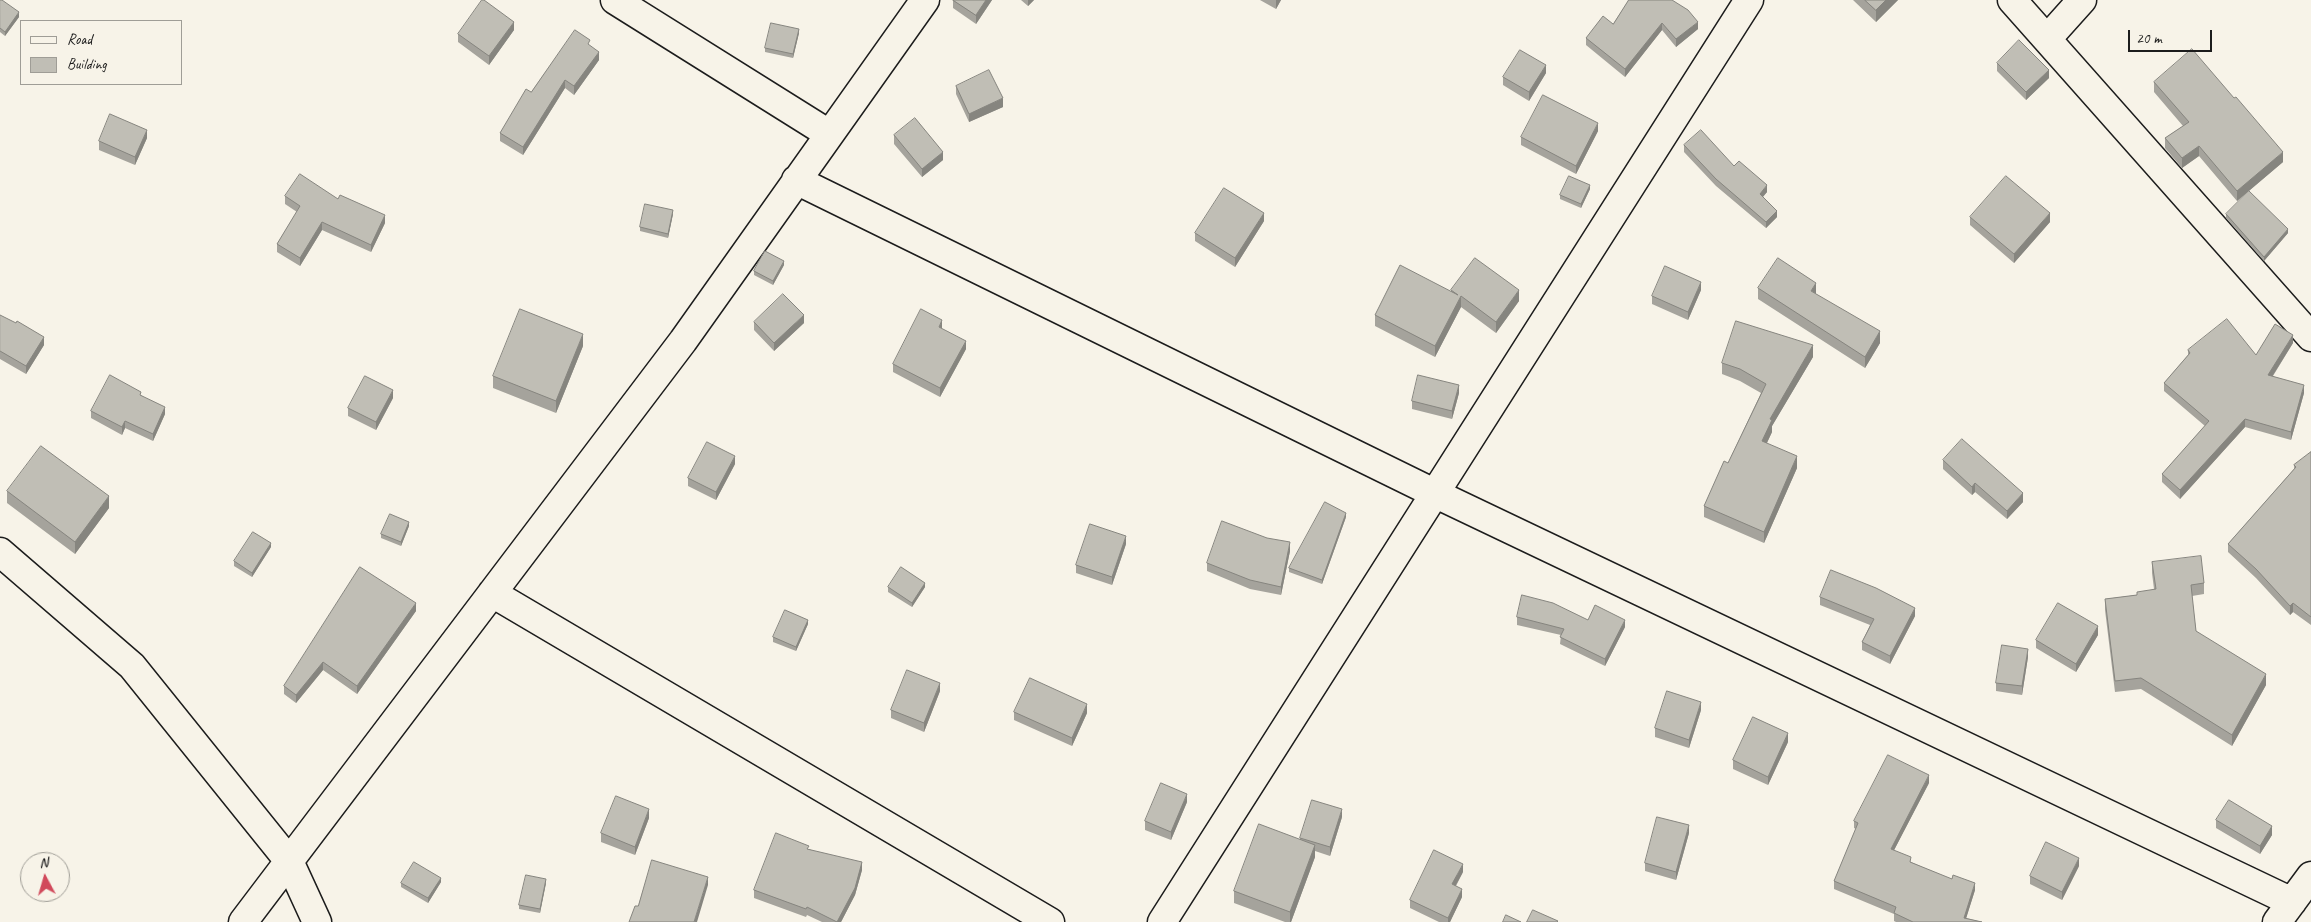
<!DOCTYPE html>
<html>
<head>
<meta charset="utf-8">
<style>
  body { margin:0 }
  #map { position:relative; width:2311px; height:922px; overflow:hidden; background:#f7f3e8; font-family:Caveat,sans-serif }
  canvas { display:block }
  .legend { position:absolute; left:20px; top:20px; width:162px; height:65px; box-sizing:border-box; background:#f7f3e8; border:1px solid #9f9d96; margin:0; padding:6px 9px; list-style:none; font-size:15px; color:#1c1c1c }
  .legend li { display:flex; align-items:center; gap:10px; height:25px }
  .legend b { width:25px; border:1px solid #9f9d96 }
  .north { position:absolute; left:20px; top:852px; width:50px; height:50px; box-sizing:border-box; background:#f7f3e8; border:1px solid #9f9d96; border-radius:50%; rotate:354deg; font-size:14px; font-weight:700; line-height:20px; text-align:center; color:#1c1c1c }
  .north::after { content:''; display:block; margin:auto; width:18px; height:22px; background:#d1495b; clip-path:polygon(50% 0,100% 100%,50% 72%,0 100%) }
  .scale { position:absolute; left:2128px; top:30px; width:84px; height:22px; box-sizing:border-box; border:2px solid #1c1c1c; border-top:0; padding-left:6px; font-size:15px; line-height:18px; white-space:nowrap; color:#1c1c1c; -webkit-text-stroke:4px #f7f3e8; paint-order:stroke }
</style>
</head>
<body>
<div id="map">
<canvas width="2311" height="922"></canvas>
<ul class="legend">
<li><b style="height:6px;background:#f7f3e8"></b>Road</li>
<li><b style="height:14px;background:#c0beb5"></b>Building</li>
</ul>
<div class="north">N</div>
<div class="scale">20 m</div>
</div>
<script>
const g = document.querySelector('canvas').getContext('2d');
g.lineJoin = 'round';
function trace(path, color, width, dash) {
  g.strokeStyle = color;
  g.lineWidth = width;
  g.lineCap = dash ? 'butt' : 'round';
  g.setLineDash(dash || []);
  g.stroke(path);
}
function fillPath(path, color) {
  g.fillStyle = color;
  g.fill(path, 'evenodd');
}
const minor = new Path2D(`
  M615,0l214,134
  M2012,0l299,337
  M2047,39l35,-39
  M796,180l638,313 858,409
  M0,552l132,114 157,195 28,61
  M492,593l558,329
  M243,922l440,-581 242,-341
  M1162,922l587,-922
  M2277,922l34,-46`);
trace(minor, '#1c1c1c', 31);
trace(minor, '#f7f3e8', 28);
fillPath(new Path2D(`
  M0,0l19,17 -14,19 -5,-4z
  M953,0h39l-16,24 -23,-16z
  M1021,0h13l-6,6z
  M1260,0h21l-5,9z
  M1629,0l69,29 -22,18 -14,-17 -37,47 -39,-32v-7l27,-14z
  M1853,0h45l-22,22z
  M514,30l-25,35 -31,-23v-8z
  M799,33l-6,25 -28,-6v-4z
  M590,46l9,14 -25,35 -9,-7 -42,67 -23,-14v-8l31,-41z
  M1997,63l52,15 -23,22 -29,-29z
  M1546,73l-17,28 -26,-16v-8z
  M2154,82l129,80 -46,39 -38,-45 -17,12 -17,-20v-10l18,-12 -29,-34z
  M956,86l47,21 -34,15 -13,-28z
  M1598,131l-22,43 -55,-29v-8z
  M894,135l49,25 -21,17 -28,-33z
  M147,138l-12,27 -36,-15v-9z
  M1684,145l50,21 33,26 -4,5 14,20 -11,11 -50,-42 -32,-34z
  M1590,189l-9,19 -21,-9v-4z
  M285,196l53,3 47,24 -14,29 -49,-22 -22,36 -23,-14v-8l20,-32 -12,-8z
  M673,214l-5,24 -28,-7v-4z
  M2226,214l62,19 -24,28 -38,-43z
  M1970,217l80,5 -36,41 -44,-38z
  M1264,221l-29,46 -40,-26v-8z
  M784,265l-11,20 -19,-10v-4z
  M1758,288l58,6 64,49 -15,25 -107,-69z
  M1451,290l68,11 -23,32 -35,-26 -26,50 -60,-31v-11l76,-24z
  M1701,290l-13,30 -36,-16v-8z
  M0,315l44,30 -18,29 -26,-15z
  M754,322l50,1 -30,28 -20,-21z
  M942,329l24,20 -26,48 -47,-25v-8z
  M2293,343l-20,33 31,17 -13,47 -46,-13 -65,72 -18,-17v-8l43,-48 -41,-35v-8l24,-28v-5l68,5z
  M583,346l-27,67 -63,-25v-12z
  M1813,357l-41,69v6l-5,11 30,25 -33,75 -60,-26v-11l24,-43 33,-70 -21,-12 -18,-7v-11z
  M1459,393l-7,26 -40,-10v-8z
  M141,395l24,19 -12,27 -28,-13 -3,7 -31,-17v-7z
  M393,398l-17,32 -28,-14v-8z
  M2311,452v173l-18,-13 -3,3 -34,-37 -28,-26v-8l66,-75v-4z
  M1943,460l80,42 -16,17 -32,-27 -3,3 -29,-26z
  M735,464l-19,36 -28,-14v-8z
  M7,491l102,17 -34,46 -68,-51z
  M1346,517l-24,67 -33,-12v-4z
  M409,526l-8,20 -20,-8v-4z
  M1126,544l-14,41 -36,-12v-8z
  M271,547l-19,30 -18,-11v-5z
  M1290,551l-9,44 -31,-6 -43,-18v-8z
  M2152,562l52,21v11l-12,2 4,35 70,54 -34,61 -91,-57 -26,3 -10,-82v-11l32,-4 17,-6 -2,-16z
  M360,567l56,44 -59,83 -34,-24 -27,33 -12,-9v-8z
  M888,587h37l-13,20 -24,-15z
  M1820,597l95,19 -25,48 -28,-14v-8l8,-17 -50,-20z
  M1517,617l108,10 -20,39 -45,-22 1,-9 -44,-10z
  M808,624l-12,27 -23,-9v-5z
  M2098,635l-22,37 -40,-24v-8z
  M2028,657l-6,38 -26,-4v-8z
  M940,691l-16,41 -33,-14v-8z
  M1701,710l-12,38 -34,-11v-9z
  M1014,712l73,1 -15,33 -58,-26z
  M1788,742l-20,43 -35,-16v-9z
  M1929,783l-35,67 17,12 64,28 -9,28 16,4h-86l-2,-1v-7l-60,-25v-8l22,-52 -2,-1v-7z
  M1187,802l-16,38 -26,-10v-9z
  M1342,817l-12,39 -15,-5v6l-24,65h-6l-51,-19v-12l66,-52v-1z
  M649,818l-14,37 -34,-13v-9z
  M2216,820l56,15 -12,19 -44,-26z
  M1689,833l-13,47 -31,-9v-8z
  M809,849l53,21 -7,25 -14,27h-19l-15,-7 -1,2 -52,-19v-8z
  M2079,866l-17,34 -32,-16v-8z
  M1463,872l-7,14 6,11 -12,25h-11l-29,-14v-8z
  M441,882l-13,21 -27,-16v-4z
  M546,883l-6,30 -21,-4v-4z`), '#a5a39c');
fillPath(new Path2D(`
  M986,0h6l-16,24v-9z
  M1028,0h6l-6,6z
  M1276,0h5l-5,9z
  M1886,0h12l-22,22v-12z
  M19,12v5l-14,19v-4z
  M514,22v8l-25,35v-9z
  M1698,22v7l-22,18v-8z
  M1662,23v7l-37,47v-8z
  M799,29v4l-6,25v-4z
  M599,52v8l-25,35v-9z
  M1546,65v8l-17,28v-9z
  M2049,70v8l-23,22v-8z
  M565,80v8l-42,67v-8z
  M1003,98v9l-34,15v-8z
  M1598,123v8l-22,43v-8z
  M147,130v8l-12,27v-8z
  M2199,146v10l-17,12v-10z
  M943,152v8l-21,17v-8z
  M2283,152v10l-46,39v-10z
  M1590,185v4l-9,19v-4z
  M1767,185v7l-7,8v-6z
  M673,210v4l-5,24v-4z
  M1777,211v6l-11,11v-6z
  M1264,213v8l-29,46v-9z
  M2050,213v9l-36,41v-9z
  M385,215v8l-14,29v-7z
  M322,222v8l-22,36v-8z
  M2288,229v4l-24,28v-4z
  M784,261v4l-11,20v-4z
  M1701,282v8l-13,30v-8z
  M1816,283v11l-5,-3z
  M1519,290v11l-23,32v-11z
  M1461,296v11l-26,50v-11z
  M804,315v8l-30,28v-8z
  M942,320v8l-3,7v-8z
  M1880,331v12l-15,25v-11z
  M583,334v12l-27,67v-12z
  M2293,335v8l-25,40v-8z
  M44,337v8l-18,29v-8z
  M966,341v8l-26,48v-9z
  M1813,345v12l-41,69v6l-10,21v-12l8,-22z
  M1459,385v8l-7,26v-8z
  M2304,385v8l-13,47v-8z
  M393,390v8l-17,32v-8z
  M165,407v7l-12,27v-7z
  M2245,419v8l-65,72v-9z
  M125,421v7l-3,7v-8z
  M735,456v8l-19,36v-8z
  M1797,456v12l-33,75v-11z
  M1975,483v9l-3,3v-8z
  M2023,493v9l-16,17v-8z
  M109,496v12l-34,46v-12z
  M1346,513v4l-24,67v-4z
  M409,522v4l-8,20v-4z
  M1126,536v8l-14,41v-8z
  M1290,542v9l-9,44v-8z
  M271,543v4l-19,30v-4z
  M925,583v4l-13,20v-4z
  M416,603v8l-59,83v-8z
  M2293,603v9l-3,3v-9z
  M1915,608v8l-25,48v-8z
  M808,620v4l-12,27v-4z
  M1625,620v7l-20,39v-7z
  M2098,626v9l-22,37v-8z
  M2028,649v8l-6,38v-9z
  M323,662v8l-27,33v-8z
  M2266,674v11l-34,61v-11z
  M940,683v8l-16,41v-9z
  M1701,702v8l-12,38v-8z
  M1087,704v9l-15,33v-8z
  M1788,733v9l-20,43v-8z
  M1929,775v8l-38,73v-7z
  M1187,794v8l-16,38v-8z
  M649,809v9l-14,37v-8z
  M1342,809v8l-12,39v-9z
  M1689,825v8l-13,47v-8z
  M2272,826v9l-12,19v-8z
  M1315,845v12l-24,65h-1v-10z
  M2079,858v8l-17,34v-8z
  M862,862v8l-7,25 -14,27h-4z
  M1463,864v8l-11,20v-8z
  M708,877v8l-11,37h-3z
  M441,878v4l-13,21v-5z
  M546,879v4l-6,30v-4z
  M1975,883v7l-10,32 -1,-4z
  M1462,889v8l-12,25h-2v-4z`), '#86857f');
const building = new Path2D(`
  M0,0h2l17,12 -14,20 -5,-4z
  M482,0h2l30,22 -25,34 -31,-22z
  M953,0h33l-10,15z
  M1629,0h43l16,10 10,12 -22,17 -14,-16 -37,46 -39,-31 17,-22 10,8z
  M1865,0h21l-10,10z
  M771,23l28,6 -6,25 -28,-6z
  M575,30l15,10 -2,4 11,8 -25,34 -9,-6 -42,67 -23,-14 26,-44 5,3z
  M2019,40l30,30 -23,22 -29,-29z
  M2192,49l42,49 2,-1 47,55 -46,39 -38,-45 -17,12 -17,-20 24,-16 -35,-40z
  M1520,50l26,15 -17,27 -26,-15z
  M989,70l14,28 -34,16 -13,-28z
  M1543,95l55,28 -22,43 -55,-29z
  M110,114l37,16 -12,27 -36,-16z
  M915,118l28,34 -21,17 -28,-34z
  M1701,130l33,36 5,-5 28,24 -7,9 17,17 -11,11 -50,-43 -32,-34z
  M300,174l38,25 2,-4 45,20 -14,30 -49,-23 -22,36 -23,-14 23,-38 -15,-10z
  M1569,176l21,9 -9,19 -21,-9z
  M2006,176l44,37 -36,41 -44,-37z
  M1224,188l40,25 -29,45 -40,-25z
  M2249,191l39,38 -24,28 -38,-43z
  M645,204l28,6 -5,24 -28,-7z
  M765,251l19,10 -11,20 -19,-10z
  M1475,258l44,32 -23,32 -35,-26 -26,50 -60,-31 25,-50 58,30 -7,-5z
  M1778,258l38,25 -5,8 69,40 -15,26 -107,-69z
  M1665,266l36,16 -13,30 -36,-16z
  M783,294l21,21 -30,28 -20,-21z
  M520,309l63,25 -27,67 -63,-25z
  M921,309l21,11 -3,7 27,14 -26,47 -47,-24z
  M0,315l16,8 1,-2 27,16 -18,29 -26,-15z
  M2227,319l29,36 19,-31 18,11 -25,40 36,10 -13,47 -46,-13 -65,71 -18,-16 47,-53 -45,-38 26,-30 -2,-3z
  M1736,321l77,24 -43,74 2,1 -10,21 35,15 -33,76 -60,-26 20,-45 4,2 38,-79 -26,-15 -18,-6z
  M110,375l31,17 -1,3 25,12 -12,27 -28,-13 -3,6 -31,-16z
  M1418,375l41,10 -7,26 -40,-10z
  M365,376l28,14 -17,32 -28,-14z
  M1962,439l61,54 -16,18 -32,-28 -3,4 -29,-27z
  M707,442l28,14 -19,36 -28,-14z
  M41,446l68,50 -34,46 -68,-51z
  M2311,452v165l-18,-14 -3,3 -34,-37 -28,-25 68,-77 -2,-2z
  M1325,502l21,11 -24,67 -33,-12z
  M390,514l19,8 -8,20 -20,-8z
  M1222,521l45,17 23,4 -9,45 -31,-7 -43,-17z
  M1090,524l36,12 -14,41 -36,-12z
  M253,532l18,11 -19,30 -18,-12z
  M2201,556l3,27 -13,2 5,46 70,43 -34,61 -91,-57 -26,3 -10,-82 32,-4v-3l19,-3 -4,-27z
  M360,567l56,36 -59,83 -34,-24 -27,33 -12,-9z
  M901,567l24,16 -13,20 -24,-16z
  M1831,570l45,18 39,20 -25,48 -28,-14 12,-23 -54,-22z
  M1522,595l31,8 35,17 7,-15 30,15 -20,39 -45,-22 4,-8 -47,-12z
  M2058,603l40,23 -22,38 -40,-24z
  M785,610l23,10 -12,27 -23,-10z
  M2002,645l26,4 -6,37 -26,-3z
  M907,670l33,13 -16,40 -33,-13z
  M1030,678l57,26 -15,34 -58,-26z
  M1667,691l34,11 -12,38 -34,-12z
  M1753,717l35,16 -20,44 -35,-17z
  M1888,755l41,20 -38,74 20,8 -1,5 42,17 1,-4 22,8 -11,35 18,4h-69l-19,-9 2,-6 -62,-26 24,-58 -4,-2z
  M1161,783l26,11 -16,38 -26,-11z
  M616,796l33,13 -14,38 -34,-14z
  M1312,800l30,9 -12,38 -30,-9z
  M2229,800l43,26 -12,20 -44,-26z
  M1657,817l32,8 -13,47 -31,-9z
  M1259,824l56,21 -25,67 -56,-21z
  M776,833l33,13 -2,3 55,13 -7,26 -18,34 -30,-15 -1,2 -52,-19z
  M2046,842l33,16 -17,34 -32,-16z
  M1434,850l29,14 -11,20 10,5 -14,29 -38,-18z
  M652,860l56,17 -14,45h-65l6,-16h3z
  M414,862l27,16 -13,20 -27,-15z
  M526,875l20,4 -6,30 -21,-4z
  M1533,910l25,11 -1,1h-30z
  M1506,915l15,7h-18z`);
fillPath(building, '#c0beb5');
trace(building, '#86857f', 1);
</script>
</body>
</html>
